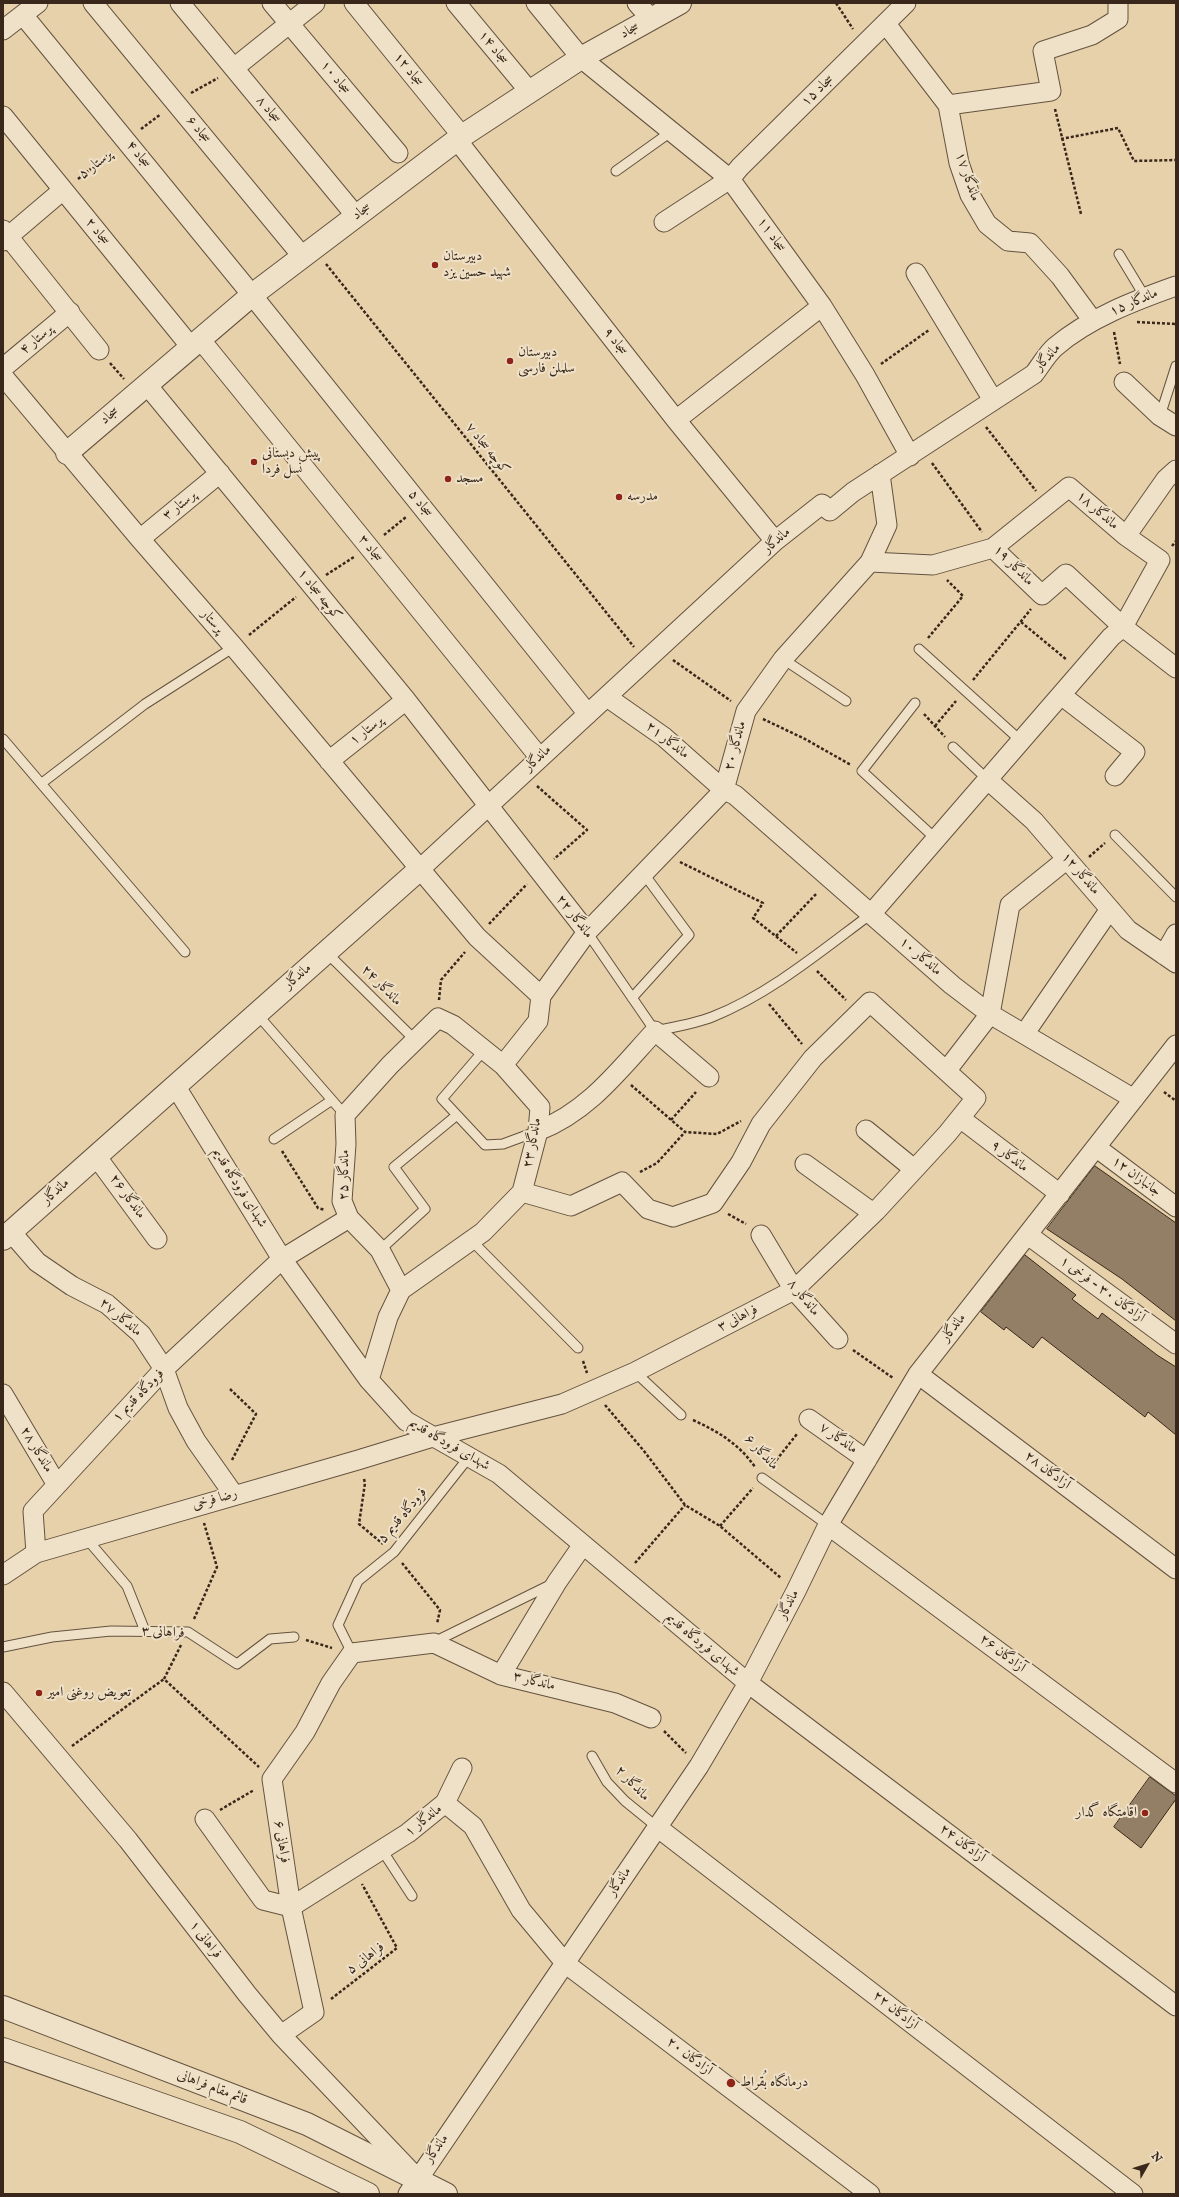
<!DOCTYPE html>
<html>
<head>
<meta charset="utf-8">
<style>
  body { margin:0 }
  #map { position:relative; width:1179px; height:2197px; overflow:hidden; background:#e7d1ab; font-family:"IM FELL English",serif }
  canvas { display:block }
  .frame { position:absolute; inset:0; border:4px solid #38271a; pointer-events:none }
  .north { position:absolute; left:1127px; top:2145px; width:40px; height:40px; -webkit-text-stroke:3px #efe1c8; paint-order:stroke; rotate:51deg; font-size:11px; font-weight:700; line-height:16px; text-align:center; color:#38271a }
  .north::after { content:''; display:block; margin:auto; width:14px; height:18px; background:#38271a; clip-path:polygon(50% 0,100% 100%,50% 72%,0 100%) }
</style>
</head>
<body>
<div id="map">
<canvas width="1179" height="2197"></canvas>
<div class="frame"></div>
<div class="north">N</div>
</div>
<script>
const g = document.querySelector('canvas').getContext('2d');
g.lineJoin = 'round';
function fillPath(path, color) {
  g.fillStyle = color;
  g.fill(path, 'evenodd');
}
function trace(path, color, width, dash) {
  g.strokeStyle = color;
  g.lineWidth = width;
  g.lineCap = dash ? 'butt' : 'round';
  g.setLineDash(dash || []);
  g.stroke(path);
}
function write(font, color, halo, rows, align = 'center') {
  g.font = font + ' "IM FELL English",Amiri,serif';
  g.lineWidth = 4;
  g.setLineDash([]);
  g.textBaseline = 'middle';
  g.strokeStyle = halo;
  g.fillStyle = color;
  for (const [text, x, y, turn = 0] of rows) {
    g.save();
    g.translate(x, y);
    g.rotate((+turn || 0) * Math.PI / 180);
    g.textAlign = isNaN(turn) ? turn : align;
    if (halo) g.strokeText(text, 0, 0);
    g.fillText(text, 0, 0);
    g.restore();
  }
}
const building = new Path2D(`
  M1095,1166l81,57v98l-54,-42 -75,-50z
  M1025,1255l51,40 -4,4 26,20 4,-6 55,42 19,12v68l-28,-23 -3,5 -103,-80 -9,11 -27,-21 -2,3 -23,-18z
  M1150,1777l26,19v3l-35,49 -27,-21z`);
fillPath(building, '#937f65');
trace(building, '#38271a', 1);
const service = new Path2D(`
  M616,171l56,-40
  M1119,254l26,43
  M1160,416l16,-50
  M919,649l102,92
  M783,659l63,42
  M915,703l-53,68 74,68
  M3,739l182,213
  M953,747l35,33
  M42,783l103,-79 89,-57
  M1115,835l61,62
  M587,932l68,99c19,-4 39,-7 57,-14 58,-23 109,-66 159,-103
  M327,953l88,87
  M632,998l57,-63 -45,-61
  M257,1014l88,101
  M485,1049l-43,50 43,46 18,-1 35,-13
  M274,1139l58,-39
  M472,1241l106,107
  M380,1250l45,-41 -31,-42 63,-52
  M635,1372l46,43
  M762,1478l66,47
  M86,1538l41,48 18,45
  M434,1642l118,-58
  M3,1647l49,-10 59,-6 77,1 49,32 33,-25 24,-2
  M352,1653l-14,-28 20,-44 36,-29 75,-95
  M592,1756l15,26 18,19 32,26
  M382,1850l30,46`);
const minor = new Path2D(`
  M93,3l210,254
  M180,3l176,213
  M272,3l126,150
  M354,3l108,133
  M456,3l74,89
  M536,3l45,55 149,121 92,127 43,69 45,81
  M637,3l14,16
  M23,15l229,280 336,419
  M886,24l62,81 11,58 11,32 17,29 21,17 22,2 30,33 33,45
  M3,30l35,-27
  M234,68l81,-65
  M948,105l103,-14 -8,-40 49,-16 26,-16v-16
  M3,116l188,231
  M457,140l219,280 99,121
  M664,222l66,-43 10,-12 166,-164
  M3,230l96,120
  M3,241l60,-51
  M916,273l77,127
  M200,339l340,419
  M3,368l67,-56
  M3,376l137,163 94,108 243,290 64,59 -3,25 -35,44 37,42 -2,24 -16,61 49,14 51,-24 26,27 25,8 40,-14 28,-41 20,-38 52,-66 57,-56 106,96 -29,36 -71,77 -82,79 -159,82 -73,32 -129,33 -75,23 -322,93 -33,22
  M1124,382l36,34 16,10
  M147,385l259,315 181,232
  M676,420l146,-114
  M1126,536l40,-57 10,-9
  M140,539l80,-66
  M993,548l49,47 24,-21 57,53 53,41
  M870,562l63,3 60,-17 76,-61 57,49 34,24 -37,67 -12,10 -240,277
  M1061,695l74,57 -20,24
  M607,697l57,40 60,53 11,5 217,190 38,29 144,85
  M329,761l77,-61
  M988,780l46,41 94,109 48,33
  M420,869l355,-328 47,-37 8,7 23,-19 181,-118c7,-9 13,-20 21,-27 34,-29 79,-46 121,-61
  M1164,955l12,-21
  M541,996l46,-64 137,-142 22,-79 37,-52 87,-97 17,-37 -7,-51
  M1025,1033l85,-124
  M503,1065l-50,-40 -15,-7 -48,47 -45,50 1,29 -4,57 7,17 31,32 21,40 82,-58 39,-40
  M947,1070l43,-56 20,-109 57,-46
  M176,1087l106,172 87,121 37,41 93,53 249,209 428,323
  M960,1118l100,76
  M866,1130l48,39
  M538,1131c51,-20 81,-61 117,-100l54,46
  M1097,1148l79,59
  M96,1156l61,83
  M805,1164l68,49
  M11,1232l26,30 35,24 35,18 34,30 23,35 14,39 18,33 38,54
  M761,1235l33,55 44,49
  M1028,1235l148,109
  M918,1374l258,195
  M369,1380l19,-63 13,-27
  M3,1394l54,91
  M809,1419l58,41
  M828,1525l348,258
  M36,1553l-3,-42 131,-142 118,-110 67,-41
  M501,1675l56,-93 25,-36
  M3,1692l125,148 119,154 34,41 134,141
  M445,1803l17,-35
  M205,1819l58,81 28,7 117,-74 37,-30 28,23 48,84 45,54 304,230
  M657,1827l476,367
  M281,2035l33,-23 -23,-105 -19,-128 33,-47 26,-49 21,-30 82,-10 67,32 114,28 36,15
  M408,2194l291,-428 49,-83 48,-92 32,-66 90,-151 258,-329`);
const tertiary = new Path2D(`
  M67,453l185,-158 210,-159 119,-78 99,-55
  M3,1239l417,-370
  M3,2007l304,117 139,70
  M3,2049l237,83 128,62`);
trace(service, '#64523e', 11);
trace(minor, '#64523e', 21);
trace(tertiary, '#64523e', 24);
trace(new Path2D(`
  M836,3l17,26
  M191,93l27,-15
  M1055,109l26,105
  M141,129l20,-15
  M1061,139l57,-11 16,33 42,-1
  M78,179l34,-27
  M326,264l308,383
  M1137,322l39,2
  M1114,332l6,32
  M110,363l14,16
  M881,364l48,-34
  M986,427l50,64
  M932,463l50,69
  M384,535l22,-18
  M1172,546l4,-5
  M326,575l28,-18
  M1021,622l46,38
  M249,635l47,-38
  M928,638l35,-42 -16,-16
  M673,660l58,41
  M973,680l58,-71
  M924,714l21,23
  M763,719l42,20 46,26
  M935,726l21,-25
  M537,786l50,44 -33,29
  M1089,857l16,-14
  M680,862l83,41 -10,15 44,35
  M489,924l38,-40
  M776,936l41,-43
  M817,971l29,29
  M439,1000l2,-20 24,-28
  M769,1004l33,40
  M631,1085l54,47 32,2 24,-13
  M1164,1092l12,9
  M671,1120l25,-28
  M282,1151l36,57 7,2
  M640,1172l17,-9 28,-31
  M728,1214l18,10
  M853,1350l40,28
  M583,1361l4,12
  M230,1389l26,25 -24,46
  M605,1405l39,46 41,54 35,21 61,52
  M693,1420c26,12 46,24 62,47
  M770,1468l27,-34
  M364,1479l1,4 -6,41 24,20
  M720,1526l33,-38
  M402,1563l38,47 -3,14
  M635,1563l50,-58
  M194,1619l23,-52 -13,-44
  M306,1640l26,8
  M181,1645l-17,34 95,88
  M664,1731l22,22
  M72,1746l92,-67
  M220,1810l34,-20
  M331,1999l66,-51 -35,-64`), '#38271a', 2.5, [3, 2]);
trace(service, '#efe1c8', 9);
trace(minor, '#efe1c8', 19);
trace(tertiary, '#efe1c8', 22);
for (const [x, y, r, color] of [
  [435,265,4,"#8f2418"],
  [510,361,4,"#8f2418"],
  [254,462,4,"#8f2418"],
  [448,479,4,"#8f2418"],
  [619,497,4,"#8f2418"],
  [39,1693,4,"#8f2418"],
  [1145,1813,4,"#8f2418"],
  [731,2083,5,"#8f2418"]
]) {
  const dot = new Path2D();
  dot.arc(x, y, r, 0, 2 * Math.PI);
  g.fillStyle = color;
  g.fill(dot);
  trace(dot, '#efe1c8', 1.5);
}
write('14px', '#38271a', '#efe1c8', [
  ["سجاد",630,31,-29],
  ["سجاد ۱۴",493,48,50],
  ["سجاد ۱۲",408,70,51],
  ["سجاد ۱۰",335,78,50],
  ["سجاد ۱۵",818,91,-44],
  ["سجاد ۸",268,110,50],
  ["سجاد ۶",198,130,50],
  ["سجاد ۴",138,155,51],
  ["پرستار ۵",96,165,-38],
  ["ماندگار ۱۷",967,177,71],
  ["سجاد",362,212,-36],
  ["سجاد ۲",97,232,51],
  ["سجاد ۱۱",771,235,54],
  ["ماندگار ۱۵",1134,303,-23],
  ["پرستار ۴",37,340,-40],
  ["سجاد ۹",615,342,52],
  ["ماندگار",1048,358,-48],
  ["سجاد",110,416,-41],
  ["کوچه سجاد ۷",487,449,51],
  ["سجاد ۵",420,504,51],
  ["پرستار ۳",180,506,-39],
  ["ماندگار ۱۸",1097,511,41],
  ["ماندگار",777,541,-41],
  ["سجاد ۳",370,549,51],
  ["ماندگار ۱۹",1013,566,45],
  ["کوچه سجاد ۱",319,595,51],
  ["پرستار",212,622,49],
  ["پرستار ۱",367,731,-38],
  ["ماندگار ۲۱",667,741,38],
  ["ماندگار ۲۰",736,746,-75],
  ["ماندگار",538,759,-43],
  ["ماندگار ۱۲",1080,874,49],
  ["ماندگار ۲۲",574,917,52],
  ["ماندگار ۱۰",920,957,41],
  ["ماندگار",298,977,-41],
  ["ماندگار ۲۴",381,986,45],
  ["ماندگار ۲۳",533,1143,-79],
  ["ماندگار ۹",1009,1157,37],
  ["ماندگار ۲۵",345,1175,-89],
  ["جانبازان ۱۲",1136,1177,36],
  ["شهدای فرودگاه قدیم",239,1188,58],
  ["ماندگار",56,1192,-42],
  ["ماندگار ۲۶",127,1197,54],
  ["آزادگان ۳۰ - فرخی ۱",1102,1290,36],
  ["ماندگار ۸",803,1298,51],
  ["ماندگار ۲۷",120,1318,40],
  ["فراهانی ۳",738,1319,-27],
  ["ماندگار",954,1328,-52],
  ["فرودگاه قدیم ۱",139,1396,-46],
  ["ماندگار ۷",838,1439,35],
  ["شهدای فرودگاه قدیم",449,1445,30],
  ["ماندگار ۲۸",36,1450,59],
  ["ماندگار ۶",761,1453,47],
  ["آزادگان ۲۸",1047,1471,37],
  ["رضا فرخی",215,1500,-16],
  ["فرودگاه قدیم ۵",403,1516,-50],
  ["ماندگار",789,1605,-63],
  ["فراهانی ۳",163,1633,3],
  ["شهدای فرودگاه قدیم",702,1645,40],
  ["آزادگان ۲۶",1002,1654,37],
  ["ماندگار ۳",534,1682,14],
  ["ماندگار ۲",632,1784,46],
  ["ماندگار ۱",424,1821,-38],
  ["فراهانی ۶",281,1842,81],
  ["آزادگان ۲۴",962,1844,37],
  ["ماندگار",620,1882,-56],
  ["فراهانی ۱",205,1940,52],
  ["فراهانی ۵",366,1959,-37],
  ["آزادگان ۲۲",895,2011,38],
  ["آزادگان ۲۰",689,2057,37],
  ["قائم مقام فراهانی",212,2088,21],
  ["ماندگار",437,2149,-55]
]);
write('14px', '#38271a', '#efe1c8', [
  ["دبیرستان",443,257],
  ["شهید حسین یزد",443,273],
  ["دبیرستان",518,353],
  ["سلملن فارسی",518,369],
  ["پیش دبستانی",262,454],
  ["نسل فردا",262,470],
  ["مسجد",456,479],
  ["مدرسه",627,497],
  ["تعویض روغنی امیر",47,1693],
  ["اقامتگاه گدار",1137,1813,"right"],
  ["درمانگاه بُقراط",740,2083]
], 'left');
</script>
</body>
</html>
